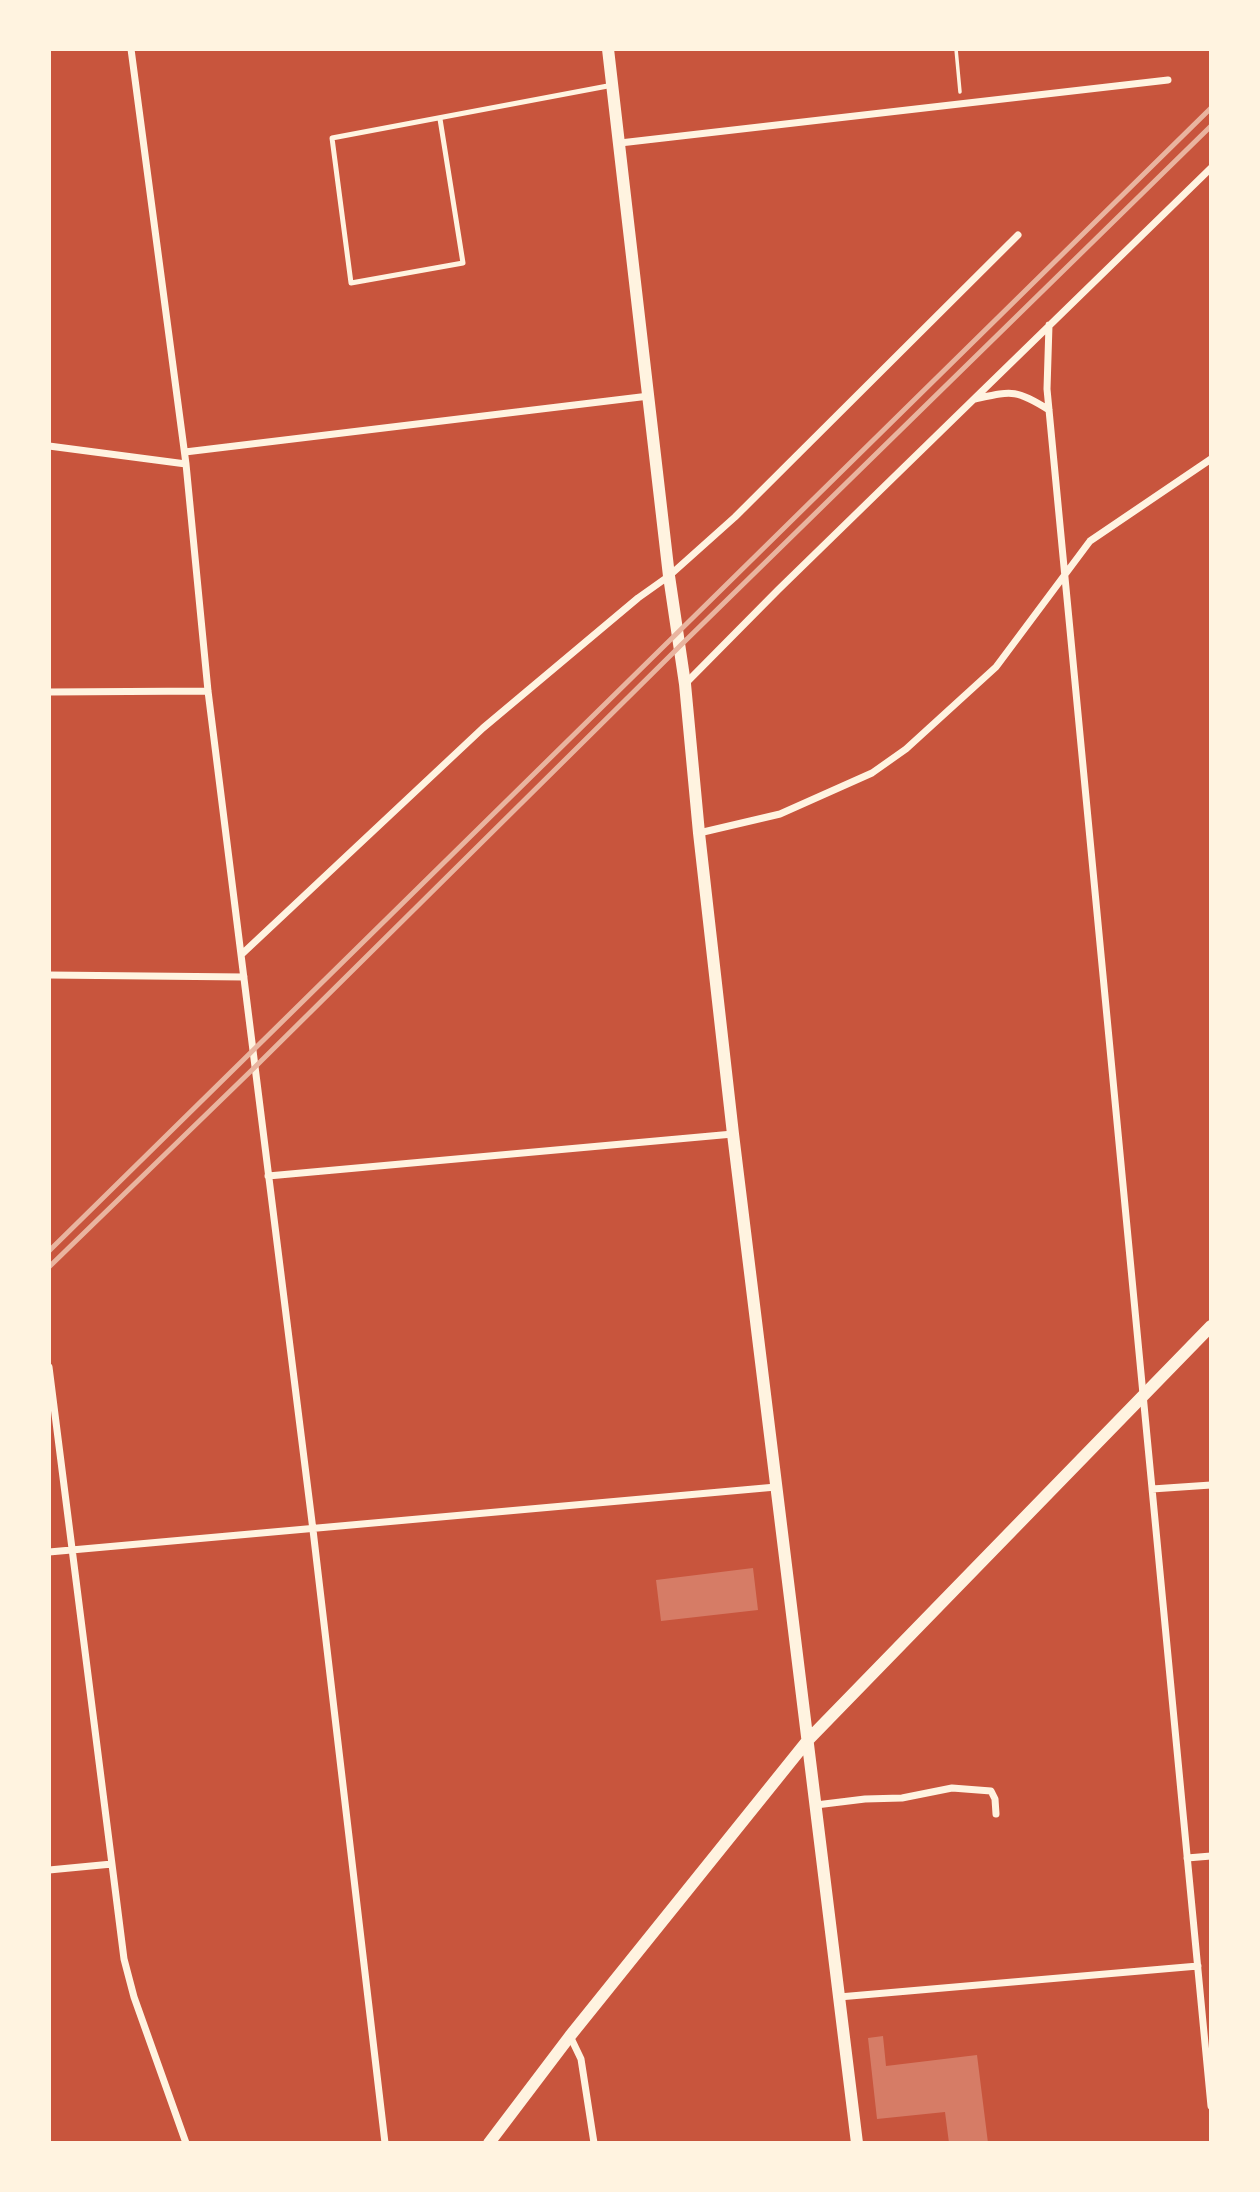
<!DOCTYPE html>
<html>
<head>
<meta charset="utf-8">
<style>
  body { margin:0 }
  #map { position:relative; width:1260px; height:2192px; overflow:hidden; background:#c8553d; font-family:"Noto Sans",sans-serif }
  canvas { display:block }
  .frame { position:absolute; inset:0; border:51px solid #fff3e0; pointer-events:none }
</style>
</head>
<body>
<div id="map">
<canvas width="1260" height="2192"></canvas>
<div class="frame"></div>
</div>
<script>
const g = document.querySelector('canvas').getContext('2d');
g.lineJoin = 'round';
function fillPath(path, color) {
  g.fillStyle = color;
  g.fill(path, 'evenodd');
}
function trace(path, color, width, dash) {
  g.strokeStyle = color;
  g.lineWidth = width;
  g.lineCap = dash ? 'butt' : 'round';
  g.setLineDash(dash || []);
  g.stroke(path);
}
fillPath(new Path2D(`
  M753,1568l5,42 -97,11 -5,-41z
  M883,2036l3,30 91,-11 11,88h-39l-4,-31 -68,7 -9,-81z`), '#d67c66');
trace(new Path2D(`
  M956,49l4,43`), '#fff3e0', 3.5);
trace(new Path2D(`
  M440,119l23,144 -112,20 -19,-145 281,-53`), '#fff3e0', 5);
trace(new Path2D(`
  M131,49l55,415 22,227 105,839 72,613
  M620,143l548,-63
  M1049,325l-2,64 164,1717
  M975,399c37,-8 41,-10 74,11
  M49,446l137,18
  M185,452l464,-56
  M685,684l93,-94 433,-422
  M49,692l159,-1
  M699,833l81,-19 92,-41 34,-24 90,-82 94,-126 121,-82
  M242,954l241,-226 155,-130 31,-22 66,-59 283,-282
  M49,975l195,2
  M268,1176l465,-42
  M49,1367l75,592 10,38 52,146
  M1152,1489l59,-4
  M49,1552l727,-65
  M816,1805l49,-6 37,-1 50,-10 39,3 4,8 1,15
  M1187,1858l24,-2
  M49,1870l63,-6
  M839,1997l359,-31
  M570,2036l11,23 13,84`), '#fff3e0', 7);
trace(new Path2D(`
  M608,49l61,527 16,108 14,149 34,301 124,1009
  M489,2143l81,-107 238,-296 403,-414`), '#fff3e0', 12);
trace(new Path2D(`
  M49,1251l1162,-1143
  M49,1267l205,-199 426,-422 531,-520`), '#e9b49f', 5);
</script>
</body>
</html>
